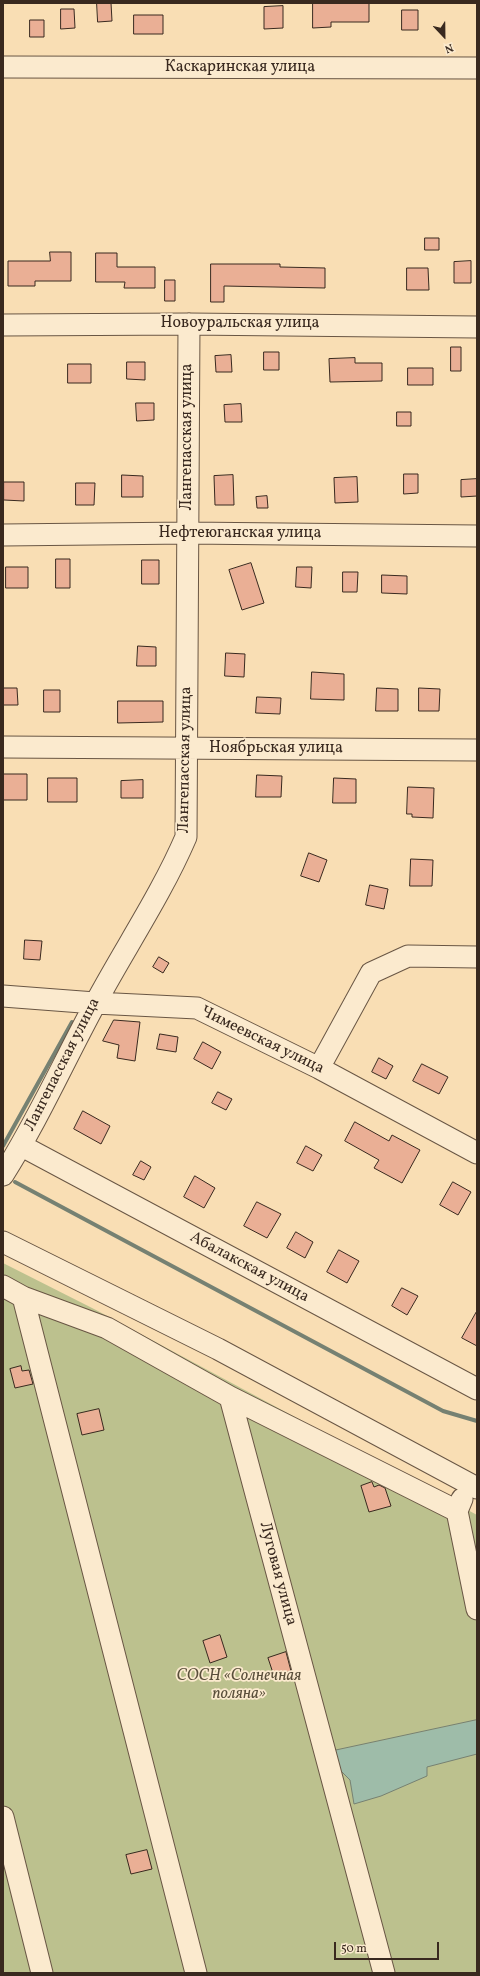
<!DOCTYPE html>
<html>
<head>
<meta charset="utf-8">
<style>
  body { margin:0 }
  #map { position:relative; width:480px; height:1976px; overflow:hidden; background:#f9deb4; font-family:Vollkorn,serif }
  canvas { display:block }
  .frame { position:absolute; inset:0; border:4px solid #39291f; pointer-events:none }
  .north { position:absolute; left:424px; top:16px; width:40px; height:40px; -webkit-text-stroke:3px #fbeace; paint-order:stroke; rotate:158deg; font-size:11px; font-weight:700; line-height:16px; text-align:center; color:#39291f }
  .north::after { content:''; display:block; margin:auto; width:14px; height:18px; background:#39291f; clip-path:polygon(50% 0,100% 100%,50% 72%,0 100%) }
  .scale { position:absolute; left:334px; top:1942px; width:105px; height:18px; box-sizing:border-box; border:2px solid #39291f; border-top:0; padding-left:5px; font-size:12px; line-height:14px; white-space:nowrap; color:#39291f; -webkit-text-stroke:3px #fbeace; paint-order:stroke }
</style>
</head>
<body>
<div id="map">
<canvas width="480" height="1976"></canvas>
<div class="frame"></div>
<div class="north">N</div>
<div class="scale">50 m</div>
</div>
<script>
const g = document.querySelector('canvas').getContext('2d');
g.lineJoin = 'round';
function fillPath(path, color) {
  g.fillStyle = color;
  g.fill(path, 'evenodd');
}
function trace(path, color, width, dash) {
  g.strokeStyle = color;
  g.lineWidth = width;
  g.lineCap = dash ? 'butt' : 'round';
  g.setLineDash(dash || []);
  g.stroke(path);
}
function write(font, color, halo, rows, align = 'center') {
  g.font = font + ' Vollkorn,serif';
  g.lineWidth = 3.5;
  g.setLineDash([]);
  g.textBaseline = 'middle';
  g.strokeStyle = halo;
  g.fillStyle = color;
  for (const [text, x, y, turn = 0] of rows) {
    g.save();
    g.translate(x, y);
    g.rotate((+turn || 0) * Math.PI / 180);
    g.textAlign = isNaN(turn) ? turn : align;
    if (halo) g.strokeText(text, 0, 0);
    g.fillText(text, 0, 0);
    g.restore();
  }
}
fillPath(new Path2D(`
  M3,1263l93,47 381,205v458h-474z`), '#bcc18e');
const water = new Path2D(`
  M477,1720v34l-50,13v9l-46,20 -27,8 -4,-24 -14,-14 -3,-15z`);
fillPath(water, '#9ebca9');
trace(water, '#768172', 1);
trace(new Path2D(`
  M3,1146l69,-124
  M15,1182l428,229 34,10`), '#768172', 4);
const building = new Path2D(`
  M97,3h14l1,18 -14,1z
  M313,3h56v19h-38v5l-18,1z
  M283,6v22l-19,1v-22z
  M61,9h13l1,19 -14,1z
  M402,10h16v20h-16z
  M134,15h29v19h-29z
  M30,20h14v17h-14z
  M425,238h14v12h-14z
  M50,252h21v29h-36v5h-27v-25h42z
  M96,253h21v14h38v21h-31l1,-6h-29z
  M471,261v22h-17v-21z
  M211,264h69v3l45,1v20l-101,-2v16h-13z
  M407,268h21l1,22h-22z
  M165,280h10v21h-10z
  M451,347h10v24h-10z
  M264,352h15v18h-15z
  M231,355l1,17h-16l-1,-16z
  M355,358v5h27v18l-52,1 -1,-23z
  M127,362h18v18l-18,-1z
  M68,364h23v19h-23z
  M408,368h25v17h-25z
  M136,403h18v17l-17,1z
  M241,404l1,18h-17l-1,-17z
  M397,412h14v14h-14z
  M404,474h14v19l-14,1z
  M122,475l21,1v21h-21z
  M233,475l1,30h-19l-1,-29z
  M357,477l1,25 -23,1 -1,-25z
  M477,479v17l-16,1v-17z
  M4,482h20v19l-20,-1z
  M76,483h19l-1,22h-18z
  M267,496l1,12h-11l-1,-11z
  M56,559h14v29h-14z
  M142,560h17v24h-17z
  M251,563l13,40 -22,7 -13,-40z
  M6,567h22v21h-22z
  M297,567h15l-1,21 -15,-1z
  M343,572h15l-1,20h-14z
  M382,575l25,1v18l-25,-1z
  M138,646l18,1v19h-19z
  M226,653l19,1 -1,23 -19,-1z
  M312,672l32,2v26l-33,-1z
  M3,688h14l1,17h-15z
  M377,688l21,1v22h-22z
  M419,688l21,1 -1,22h-20z
  M44,690h16v22h-16z
  M257,697l24,1 -1,16 -24,-1z
  M118,701h45v21l-45,1z
  M3,774h24v26h-24z
  M257,775l25,1 -1,21h-25z
  M48,778h29v24h-29z
  M334,778l22,1v24h-23z
  M143,780v18h-22v-17z
  M408,787l26,1 -1,30 -21,-1v-3h-5z
  M309,853l18,7 -8,22 -18,-6z
  M411,859l22,1 -1,26h-22z
  M370,885l18,4 -4,20 -18,-4z
  M25,940l17,1 -2,19 -16,-1z
  M159,957l10,6 -6,10 -10,-6z
  M114,1020l26,2 -5,39 -18,-3 2,-13 -16,-4z
  M160,1034l18,3 -2,15 -19,-3z
  M203,1042l18,10 -9,17 -18,-10z
  M379,1058l14,8 -7,13 -14,-7z
  M422,1064l26,13 -9,17 -26,-13z
  M218,1092l14,7 -6,11 -14,-7z
  M83,1111l27,15 -9,18 -27,-15z
  M355,1122l34,19 3,-6 28,15 -18,33 -28,-15 5,-8 -34,-19z
  M306,1146l16,9 -9,16 -16,-8z
  M141,1161l10,6 -7,13 -11,-5z
  M195,1176l20,12 -11,20 -20,-11z
  M453,1182l18,10 -13,23 -18,-10z
  M257,1202l24,12 -14,24 -23,-12z
  M296,1232l17,10 -8,16 -18,-10z
  M339,1250l20,11 -12,22 -20,-11z
  M402,1288l16,8 -11,19 -15,-9z
  M477,1311v35l-15,-8z
  M21,1366l1,5 7,-1 4,14 -18,4 -5,-19z
  M99,1409l5,21 -22,5 -5,-21z
  M372,1482l2,5 5,-2 6,3 6,18 -22,6 -8,-26z
  M220,1635l7,22 -17,6 -7,-22z
  M286,1652l5,19 -17,5 -6,-18z
  M147,1850l5,19 -21,5 -5,-19z`);
fillPath(building, '#eaaf95');
trace(building, '#39291f', 1);
const minor = new Path2D(`
  M3,67l474,1
  M3,325l186,-1 288,3
  M3,535l185,-2 289,3
  M3,747l474,3
  M3,996l92,7 102,5 122,60 158,85
  M319,1068l52,-95 37,-17 69,1
  M22,1146l455,243
  M3,1175c35,-55 61,-114 92,-171 30,-56 66,-109 91,-167l3,-513
  M3,1242l215,107 259,139
  M3,1286l20,11 173,676
  M23,1297l84,31 123,69 154,576
  M230,1397l227,114
  M462,1499l-5,12 20,98
  M3,1817l39,156`);
trace(minor, '#695644', 23);
trace(minor, '#fbeace', 21);
write('16px', '#39291f', '#fbeace', [
  ["Каскаринская улица",240,68],
  ["Новоуральская улица",240,324],
  ["Лангепасская улица",188,437,-90],
  ["Нефтеюганская улица",240,534],
  ["Ноябрьская улица",276,749],
  ["Лангепасская улица",186,760,-89],
  ["Чимеевская улица",262,1041,26],
  ["Лангепасская улица",63,1065,-63],
  ["Абалакская улица",249,1268,28],
  ["Луговая улица",277,1574,75]
]);
write('italic 16px', '#5a4f3b', '#fbeace', [
  ["СОСН «Солнечная",239,1677],
  ["поляна»",239,1695]
]);
</script>
</body>
</html>
